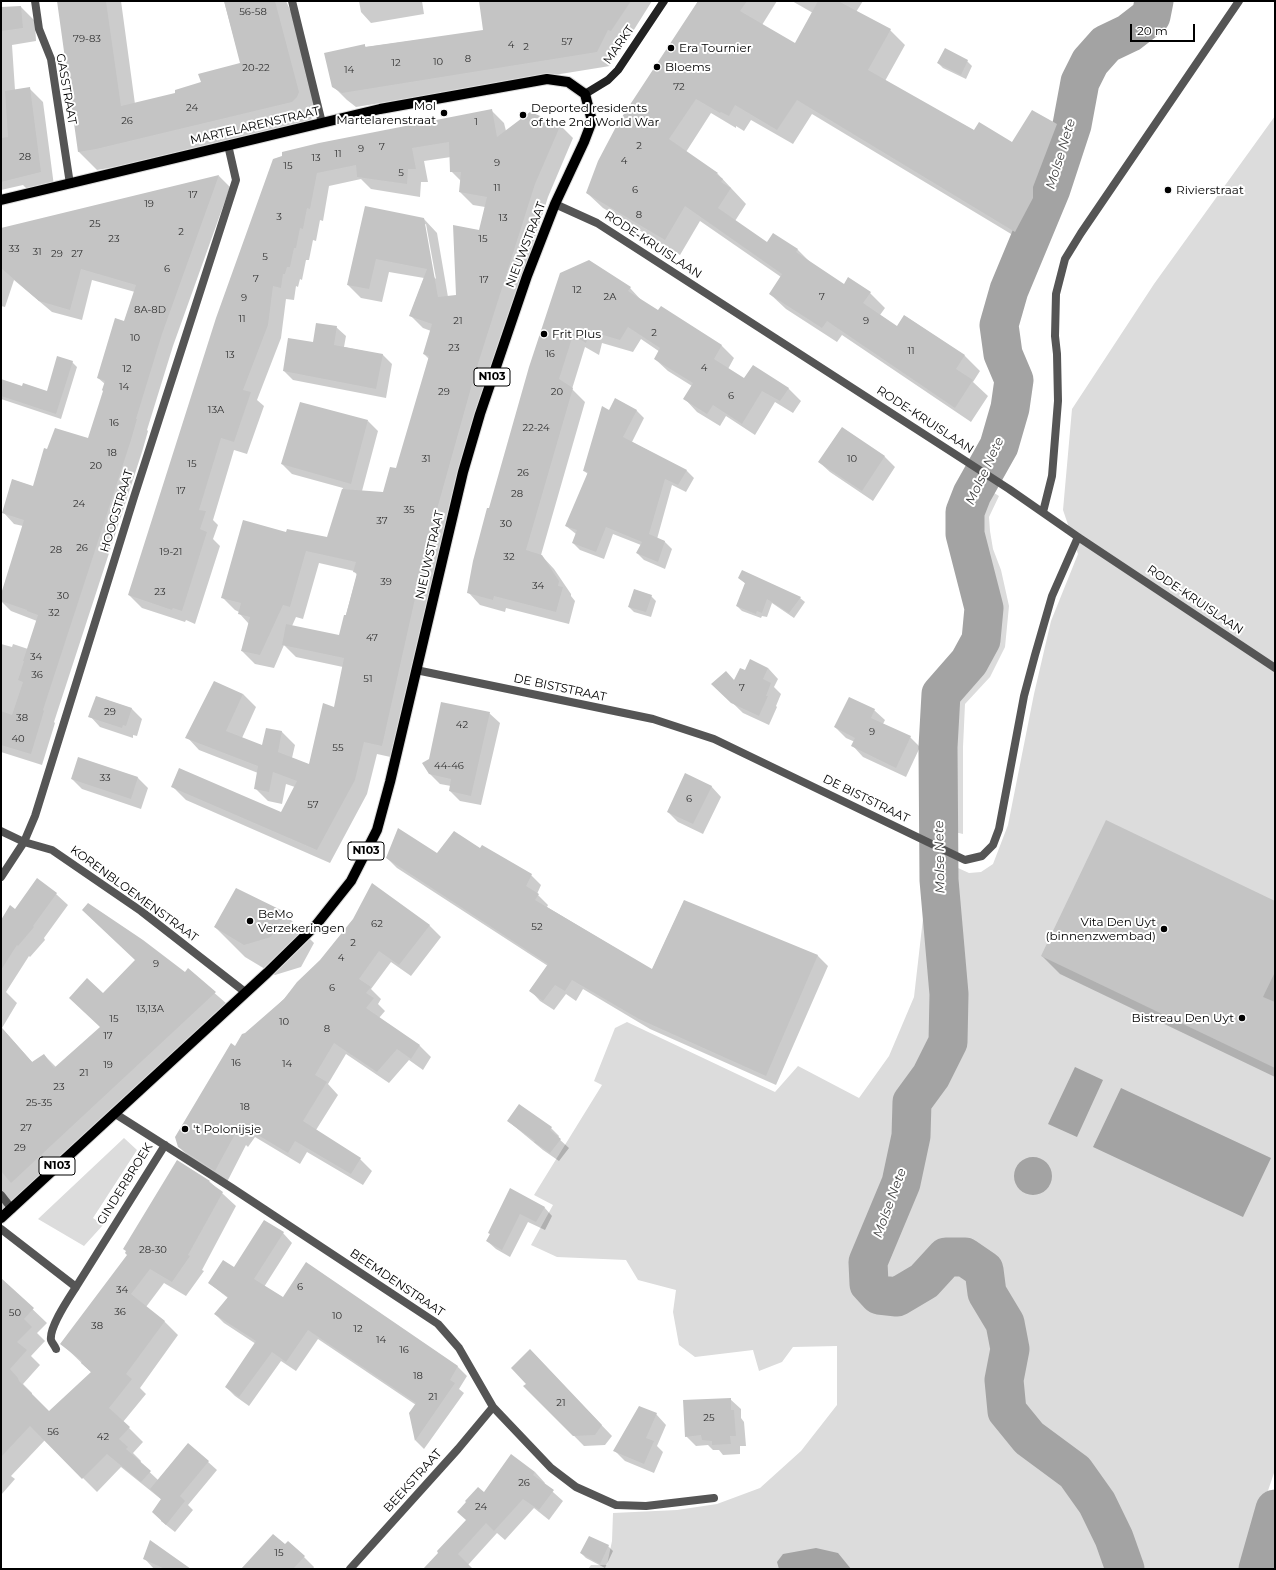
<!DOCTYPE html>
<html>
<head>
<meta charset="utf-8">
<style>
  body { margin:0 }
  #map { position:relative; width:1276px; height:1570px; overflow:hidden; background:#fff; font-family:Montserrat,sans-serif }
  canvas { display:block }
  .frame { position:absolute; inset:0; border:2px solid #000; pointer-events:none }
  .scale { position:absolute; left:1130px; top:24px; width:65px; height:18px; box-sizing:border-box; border:2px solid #000; border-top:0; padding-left:5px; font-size:12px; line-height:14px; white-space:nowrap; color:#000; -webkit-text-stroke:3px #fff; paint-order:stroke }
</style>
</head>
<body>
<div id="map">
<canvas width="1276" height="1570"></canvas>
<div class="frame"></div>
<div class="scale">20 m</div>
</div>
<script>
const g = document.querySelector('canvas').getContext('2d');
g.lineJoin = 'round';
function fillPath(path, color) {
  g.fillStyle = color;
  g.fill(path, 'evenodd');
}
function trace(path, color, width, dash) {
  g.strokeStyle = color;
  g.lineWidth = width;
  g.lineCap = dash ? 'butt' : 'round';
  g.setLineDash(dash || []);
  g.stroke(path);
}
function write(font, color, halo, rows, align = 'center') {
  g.font = font + ' Montserrat,sans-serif';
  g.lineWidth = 4;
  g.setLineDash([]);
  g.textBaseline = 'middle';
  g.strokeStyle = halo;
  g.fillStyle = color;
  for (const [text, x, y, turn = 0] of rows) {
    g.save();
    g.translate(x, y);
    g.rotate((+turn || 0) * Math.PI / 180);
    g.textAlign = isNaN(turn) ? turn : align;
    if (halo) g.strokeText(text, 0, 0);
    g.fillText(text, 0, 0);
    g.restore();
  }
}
fillPath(new Path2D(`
  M1275,116v1354l-19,56 -13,43h-655l3,-4h16l5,-24 1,-28 64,-3 40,-6 43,-16 41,-37 36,-46v-59l-44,1 -11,15 -23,9 -6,-21 -58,7 -16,-12 -6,-33 3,-22 -38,-10 -12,-20 -69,-3 -26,-12 22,-40 -19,-10 68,-110 -8,-4 21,-53 12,-6 148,70 23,-26 61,32 30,-42 25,-59 11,-96 22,-38 22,10 12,-1 12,-8 15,-39 26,-131 17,-73 27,-67 -15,-44 9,-101 82,-125z
  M978,483l21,13 -10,21 1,14 3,18 8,21 8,36 -4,41 -15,30 -25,27 -2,43v87l-25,-6v-81l3,-53 28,-32 12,-22 3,-32 -19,-74v-22z
  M124,1138l13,12 -44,68 10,7 -19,21 -46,-27z`), '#dcdcdc');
fillPath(new Path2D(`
  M1075,1067l28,13 -26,57 -29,-13z
  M1121,1088l150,70 -28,59 -150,-70z
  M1014 1176a19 19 0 1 1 38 0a19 19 0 1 1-38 0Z
  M816,1548l22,5 13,16h-72l-2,-7 6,-8z`), '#a3a3a3');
fillPath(new Path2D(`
  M58,1h63l14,103 41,-10 65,-30 -17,-63h62l5,11 25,99 -1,4 -5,5 -195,47 -18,3 -18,-18z
  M359,1h63l2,13 -53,9 -10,-11z
  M480,1h172l-27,43 -3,-2 -12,24 -254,41 -9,-7 -14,-14 31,-41 2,2 118,-16z
  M699,1h78l-15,24 33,20 18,-32 -21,-12h71l-7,11 34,18 15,15 -20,36 90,50 38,12 43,-18 16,15 -24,62v11l-17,33 -219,-132 -19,30 -42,-24 -7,11 -8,-5v2l-25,-15 -25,39 31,21 29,31 -11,17 32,23 6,-9 25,15 15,15 31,20 26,8 15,15 -5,7 17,12 8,-11 60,40 15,15 -7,11 15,14 -17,26 -129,-87 -5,7 -51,-33 -16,-15 11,-17 -81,-56 -20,34 -77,-47 -16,-15z
  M21,7l14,14 1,20 -24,4 3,45 14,-2 14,14 11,84 -24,6 -7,-7 -22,5v-182z
  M967,61l5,5 -6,13 -23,-11 -5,-5z
  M491,110l13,13 2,8 54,-6 13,13 -25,59 -60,186 -93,375 -18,-4 -10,40 -37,69 -144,-63 -13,-13 109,26 13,-26 -9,-3 -4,20 -14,-3 -13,-13 3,-15 -59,-23 -12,-13 56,-43 13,13 -14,31 21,9 4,-18 15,3 13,13 -3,13 18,7 25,-57 8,-41 -47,-10 -12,-12 -10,23 -19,-4 -13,-13 7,-27 -10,-11v-1l-4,-2 -13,-13 65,-64 41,6 15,-51 -51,-14 -10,-10 86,-43 10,10 -16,60 21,2 14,-23 32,-111 -5,-5 7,-23 -8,-3 -13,-13 14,-37 -35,-6 -7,30 -21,-4 -13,-13 18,-78 58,12 13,14 11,64 9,-1 23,-65 5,-24 -12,-2 -13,-13 1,-11 -10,-10v-14l-27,4 4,21h-7l-1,15 -49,-8 -10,-10 -32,7 -6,35 -3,-1 -4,21 -3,-1 -4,20h-3l-4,20 -2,-1 -2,8 -2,-1 -2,14 -8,-1 -5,39 -24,62 7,6 -17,48 -13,-4 -21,70 5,5 -5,14 7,7 -25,78 -9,-4 -1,2 -43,-14 -13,-13 145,-435zM426,224l10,55 -3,-3 -9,-51zM319,563l35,8 3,4 -17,61 -48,-10 4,-9 7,2z
  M219,176l11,11 -57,159 -26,84 1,1 -6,21 -88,270 1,1 -13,42 -41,-13v-108l11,3 1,-3 15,5 9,-28 -26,-10 -10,-10 22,-75 -9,-2 -11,-12 31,-25 14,-36 41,-12 15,-48 1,-7 -7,-6 27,-56 10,-30 -43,-12 -10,40 -30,-8 -38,-32 -9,27 -4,-1v-77z
  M589,261l41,27 12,13 17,11 2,-4 61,38 12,12 -6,11 17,11 43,8 13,13 -8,12 -18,-11 -20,33 -29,-19 -6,10 -23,-14 -12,-13 7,-13 -24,-15 -13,-12 5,-7 -19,-13 -8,13 -31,-9 -3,12 -14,-8 -13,42 13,13 -44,153 13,14 17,25v2l4,5 -6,23 -63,-16 -1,4 -25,-7 -12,-13 21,-82z
  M336,327l10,9 -2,11 39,8 9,9 -6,34 -93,-18 -9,-9 30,-28z
  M72,362l5,5 -16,52 -60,-20v-19l21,7 26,5z
  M616,399l21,12 7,7 -12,24 55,29 7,7 -8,14 -14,-7 -15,54 7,2 8,8 -7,20 -21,-9 -7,-7 4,-8 -28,-11 -9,25 -24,-9 -7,-7 3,-9 -10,-8 22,-52 -4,-3z
  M842,428l43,29 10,10 -22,34 -43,-29 -11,-10z
  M739,578l61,20 5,4 -11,16 -22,-15 -5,14 -5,-1 -1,2 -19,-7 -5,-5 9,-22z
  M651,596l5,5 -5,16 -17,-5 -5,-5z
  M768,668l10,11 -4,8 7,7 -5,12 1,1 -8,18 -26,-12 -30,-29 22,-3 10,-9z
  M96,697l36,12 10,10 -5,17 -4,-1v3l-33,-11 -10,-11z
  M874,710l11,10 -2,4 27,13 10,10 -14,30 -43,-20 -10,-11 2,-4 -9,-4 -11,-11z
  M489,713l11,10 -19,82 -21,-4 -10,-10 1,-5 -11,-2 -11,-11z
  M138,778l10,10 -7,21 -59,-20 -10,-10z
  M711,786l10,11 -18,37 -25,-12 -10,-10z
  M480,849l51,26 10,10 -4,9 11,11 -1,2 105,63 32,-69 134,55 10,10 -52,119 -126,-56 -67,-40 -7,12 -10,-7 -12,16 -14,-9 -10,-11 18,-24 -151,-98 -10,-10 51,-3z
  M56,894l12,11 -24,33 1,2 -15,17 -1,-1 -23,36 11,11 -15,25 31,35 11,-8 12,12 45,-39 2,-33 82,-21 3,-4 39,34 -226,212v-294l14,-12z
  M1275,903v174l-215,-103 -18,-18z
  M284,913l30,30 -13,24 -26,8 -30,-18 -30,-30z
  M429,925l12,12 -30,39 -20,-14 -20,27 10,10 -3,5 7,7 -6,7 41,28 11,11 -8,13 -14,-10 -20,23 -43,-29 -18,30 10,11 -22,35 44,29 12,12 -9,14 -56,-33 -7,12 -45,-27 -7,10 -2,-2 -19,37 -36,-23 -12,-12 56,-100 49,-48 14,-16z
  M508,1121l43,7 8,8 -1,2 11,10 -10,13 -16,-11z
  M177,1161l33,21 26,24 -34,64 2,1 -18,25 -22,-13 -18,24 18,14 14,14 -38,53 6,6 -23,28 20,20 -10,11 8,8 -1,2 18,17 30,-36 29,26 -29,35 5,5 -18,22 -14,-11 1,-21 -41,-33 -24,25 -52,-52 -34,36 4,3 -14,16v-216l46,44 -10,10 8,8 -14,15 9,9 -17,19 9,9v3l17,17 43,-40 -30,-29 67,-89z
  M510,1190l34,17 8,9 -7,14 -17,-8 -18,35 -14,-8 -9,-8z
  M283,1233l9,10 -28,44 19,11 174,68 10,10 -8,13 5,4 -40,56 -8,-8 -6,-28 6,-8 -98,-66 -22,32 -15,-10 -32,45 -14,-10 -9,-9 30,-43 -32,-21 -9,-9 13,-16 -19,-15 25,-15z
  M540,1361l72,75 -7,9 -21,1 -59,-60z
  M730,1399l11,10v9l3,4 2,24h-6v8l-17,1 -4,-5h-6l-5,-5 -12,1 -10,-10z
  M656,1414l10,11 -9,21 6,6 -9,21 -29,-12 -10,-10z
  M535,1472l10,11 -1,1 19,17 -14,19 -15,-12 -29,32 -8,-7 -29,32 4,4h-47l42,-48 17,-28z
  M285,1546l19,11 10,10 -1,2h-70z
  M608,1546l5,5 -8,17 -19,-10 -5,-5z
  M144,1558l45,11h-35z`), '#0003');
trace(new Path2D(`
  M1125,1569l-11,-31 -17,-35 -22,-31 -46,-34 -22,-27 -3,-31 6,-31 -5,-26 -18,-30 -3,-23 -19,-13h-19l-22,24 -27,16 -18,-2 -10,-11 -1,-22 33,-79 10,-47 1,-34 19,-26 17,-34 1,-48 -10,-114 -1,-133 3,-53 28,-32 12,-22 3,-32 -19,-74v-22l7,-18 27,-48 11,-38 4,-28 -11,-26 -4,-29 10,-35 42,-101 21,-64 8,-43 10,-20 16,-18 23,-11 22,-17 3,-15
  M1258,1569l17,-60`), '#a3a3a3', 39);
fillPath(new Path2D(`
  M57,1h49l15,105 54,-13v-3l26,-8 -3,-8 42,-11 -16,-62h51l24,91 -2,5 -5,5 -196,47 -18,3z
  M479,1h152l-20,30 -3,-1 -11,22 -255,41 -10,-6 -8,-34 41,-9v3l118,-17z
  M698,1h49l-7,10 55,32 23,-42h20l53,28 -23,41 106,60 5,-8 33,20 20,-32 25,14 -24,63v11l-18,34 -218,-132 -20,30 -42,-25 -6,11 -8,-4 -1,1 -24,-14 -27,40 49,34 -2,1 7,5 -2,3 10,6 -13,20 49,34 6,-9 25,16 -2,3 48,32 4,-7 23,15 -8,11 34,23 7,-11 61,40 -9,14 17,11 -18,28 -128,-87 -5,7 -53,-34 13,-20 -97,-68 -20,34 -79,-47 12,-32 20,-38z
  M21,6l2,22 -22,3v-24z
  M945,48l23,12 -7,15 -24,-12z
  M30,87l11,85 -40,10v-44l7,-1 -3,-46z
  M492,109l5,28 33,-25 31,12 -26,60 -59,186 -49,175 -45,201 -18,-4 -9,38 -38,70 -146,-63 8,-19 102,44 16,-31 -24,-9 -4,20 -15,-3 4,-23 -73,-28 29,-57 29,13 -17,37 36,14 4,-17 16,3 -4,21 31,12 14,-61 11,4 10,-49 -62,-13 4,-21 53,11 5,-20h2l11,-42 -4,-1 3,-10 -50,-11 -16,56 -7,-2 -23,50 -19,-4 9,-34 -12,-3 3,-11 -20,-5 22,-78 43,12 1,-3 40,8 15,-48 41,3 7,-25 6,1 33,-112 -6,-2 9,-30 -23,-8 18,-47 -51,-10 -7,30 -22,-4 18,-79 59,12 14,79 18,-2 -3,-70 26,5 8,-33 -28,-5 2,-20h-11l-1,-30 -37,6 4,21h-8l-1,15 -50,-7 -1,-12 -39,8 -7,36 -3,-1 -4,21 -3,-1 -4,20h-2l-4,19h-3l-2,7h-2l-2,14 -8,-2 -5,39 -25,65 8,2 -17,50 -13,-4 -22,72 7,1 -6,18 7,3 -25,79 -9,-3 -1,2 -44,-15 88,-277 57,-159 9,-3v-4l37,-9z
  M219,175l-57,159 -26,85h1l-6,21 -88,270 1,1 -13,43 -30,-9v-34l11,4 11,-33 -5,-2 6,-19h-1l15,-46 -11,-4v-1l-26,-9v-7l23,-74 -22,-7 10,-34 21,7 11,-38 3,1 8,-21 33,10 15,-47 -1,-1 3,-9 -8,-3 18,-60 9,3 12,-36 -55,-16 -11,41 -31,-9 -38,-33v-40z
  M589,260l42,27 -3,4 30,19 3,-4 61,39 -8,14 30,19 9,-13 36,23 -9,13 -18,-10 -20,33 -29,-19 -6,9 -24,-15 10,-16 -39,-24 6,-11 -32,-21 -8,13 -30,-9 -4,12 -13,-8 -14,44 14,9 -47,162 16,5 17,26 -1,5 5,1 -7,25 -62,-16 -1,4 -26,-7 6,-32 14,-53h2l40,-141 31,-94z
  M316,323l21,3 -3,19 49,9 -7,35 -93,-18 5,-33 25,4z
  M57,356l16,5 -17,53 -55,-18v-17l21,7 1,-3 24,8z
  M615,398l22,12 -14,27 64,33 -9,15 -13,-6 -16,55 16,7 -7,21 -22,-9 6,-11 -36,-15 -10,25 -24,-9 5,-13 -12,-4 23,-54 -5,-1 19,-65 7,4z
  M300,402l68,18 -17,64 -70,-20z
  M842,427l43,29 -23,35 -44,-29z
  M742,570l59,27 -12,16 -22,-14 -5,14 -5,-2 -1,3 -20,-8 9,-23 -7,-5z
  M634,589l18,6 -6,17 -18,-5z
  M750,659l18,9 -5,11 8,4 -5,13h2l-9,20 -28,-13 -20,-19 15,-13 8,9 6,-12 5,2z
  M96,696l36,12 -6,18 -3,-1 -1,3 -34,-11z
  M849,697l26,12 -4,9 40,18 -15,32 -45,-22 4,-8 -21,-11z
  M441,702l49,10 -19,84 -22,-5 2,-12 -22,-5 -7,-11 7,-4z
  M78,757l60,20 -7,22 -60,-20z
  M685,773l27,13 -19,38 -26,-12z
  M1106,820l169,81v71l-12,25 12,5v66l-234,-112z
  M398,828l39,25 17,-22 26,17 2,-3 50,29 -6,12 13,8 -4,6 117,69 32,-69 134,55 -52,121 -127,-57 -67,-39 -7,11 -10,-6 -12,16 -14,-10 19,-27 -162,-106z
  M37,878l20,15 -24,33 1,1 -16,19 -1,-1 -16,25v-50l9,-15 5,4z
  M372,883l58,42 -31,40 -20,-14 -20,28 12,8 -5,6 8,5 -8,10 54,37 -9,14 -14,-10 -20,23 -43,-29 -19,32 12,7 -24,39 58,37 -10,16 -56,-33 -7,12 -45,-27 -7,10 -1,-2 -20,37 -37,-24 -3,-10 56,-94 4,3 7,-12 3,-1 39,-34 13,-17 23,-22 33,-41z
  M236,888l49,24 -14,25 -27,8 -30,-18z
  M88,903l55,37 42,32 3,-4 28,24 -205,191 -10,-12v-144l31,35 12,-8 10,14 46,-41 -31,-29 18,-20 16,15 32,-33 -53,-50z
  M519,1104l33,23 -2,3 11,9 -11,14 -16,-11 1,-1 -28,-20z
  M177,1160l33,21 -1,1 14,10 -35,63 2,1 -18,26 -22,-13 -19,25 34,27 -39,53 6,5 -23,29 21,19 -11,12 9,8 -2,2 25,22 -10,11 -34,-28 -25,25 -52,-53 -29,31v-179l33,30 -10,11 8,8 -15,15 10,8 -17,19 8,9 1,3 30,30 42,-39 -10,-9 1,-2 -22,-17 67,-89 -2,-2 1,-2 -3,-2z
  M510,1188l35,19 -9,15 -16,-8 -18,36 -16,-9 4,-7 -2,-1z
  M264,1220l20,12 -30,47 29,18 23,-35 152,104 -8,14 5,3 -40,58 -6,-28 7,-10 -108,-73 -22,32 -14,-10 -33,45 -14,-10 31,-46 -42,-27 14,-17 -20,-14 15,-23 11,7z
  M530,1349l72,76 -7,10 -22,1 -50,-50 3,-2 -15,-16z
  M731,1398v12h3l2,26h-6l1,8 -19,1v-4l-10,-1 -1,-5 -16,2 -2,-37z
  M639,1406l18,7 -11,25 8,3 -10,23 -31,-13z
  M188,1443l21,18 -29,35 5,5 -19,24 -14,-13 9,-13 -11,-10z
  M511,1454l24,18 -2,3 21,15 -15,20 -16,-11 -29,32 -8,-8 -28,31 15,15h-50l15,-16 -1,-2 29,-31 -9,-8 9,-10 -1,-1 13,-14 6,5z
  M273,1534l12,10 3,-3 17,15 -12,13h-52z
  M589,1536l20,9 -9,19 -20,-11z
  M150,1540l41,29h-26l-22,-10z`), '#c4c4c4');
const primary = new Path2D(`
  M1,200l379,-91 167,-30 21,3 17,12 7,27 -8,21 -29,62 -28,72 -47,138 -17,58 -73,310 -13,48 -26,51 -35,44 -49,48 -266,245`);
trace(primary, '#dbdbdb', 12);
trace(new Path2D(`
  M35,1l4,28 12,30 19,125
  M292,1l30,122
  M555,204l42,19 412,266 69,48 197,131
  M1043,512l9,-36 6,-75 -1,-47 -2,-18 1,-42 9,-35 16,-26 158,-232
  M416,670l237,49 61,20 251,121 17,-4 11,-11 6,-16 25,-133 11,-41 17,-59 26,-59
  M1,831l23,11 28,8 89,61 104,81
  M1,877l23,-35 11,-26 99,-319 102,-317 -8,-35
  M114,1113l118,75 206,136 21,24 34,59 58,61 25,19 40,18 30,1 68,-8
  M1,1195l11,14
  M1,1229l75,58 89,-142
  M56,1349c-1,-3 -4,-6 -5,-9 -2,-13 18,-42 25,-53
  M350,1569l108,-120 35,-42`), '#555', 8);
trace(new Path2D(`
  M585,94l23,-14 10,-10 46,-69`), '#222', 8);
trace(primary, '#000', 10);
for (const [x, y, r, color] of [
  [671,48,4,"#000"],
  [657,67,4,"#000"],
  [444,113,4,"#000"],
  [523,115,4,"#000"],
  [1168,190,4,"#000"],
  [544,334,4,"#000"],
  [250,921,4,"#000"],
  [1164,929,4,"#000"],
  [1242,1018,4,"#000"],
  [185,1129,4,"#000"]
]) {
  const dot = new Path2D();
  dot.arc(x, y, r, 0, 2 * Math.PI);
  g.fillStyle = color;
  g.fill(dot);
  trace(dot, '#fff', 1.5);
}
write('10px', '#313131', null, [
  ["56-58",253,12],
  ["79-83",87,39],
  ["57",567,42],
  ["4",511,45],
  ["2",526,47],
  ["8",468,59],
  ["10",438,62],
  ["12",396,63],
  ["20-22",256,68],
  ["14",349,70],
  ["72",679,87],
  ["24",192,108],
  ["26",127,121],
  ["1",476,122],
  ["2",639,146],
  ["7",382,147],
  ["9",361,149],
  ["11",338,154],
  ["28",25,157],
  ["13",316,158],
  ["4",624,161],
  ["9",497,163],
  ["15",288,166],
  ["5",401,173],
  ["11",497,188],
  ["6",635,190],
  ["17",193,195],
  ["19",149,204],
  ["8",639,215],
  ["3",279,217],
  ["13",503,218],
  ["25",95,224],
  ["2",181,232],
  ["23",114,239],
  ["15",483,239],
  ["33",14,249],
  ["31",37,252],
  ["29",57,254],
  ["27",77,254],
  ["5",265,257],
  ["6",167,269],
  ["7",256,279],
  ["17",484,280],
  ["12",577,290],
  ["2A",610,297],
  ["7",822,297],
  ["9",244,298],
  ["8A-8D",150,310],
  ["11",242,319],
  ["21",458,321],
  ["9",866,321],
  ["2",654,333],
  ["10",135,338],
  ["23",454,348],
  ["11",911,351],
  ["16",550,354],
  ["13",230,355],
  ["4",704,368],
  ["12",127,369],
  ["14",124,387],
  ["29",444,392],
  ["20",557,392],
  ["6",731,396],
  ["13A",216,410],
  ["16",114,423],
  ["22-24",536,428],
  ["18",112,453],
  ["31",426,459],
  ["10",852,459],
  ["15",192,464],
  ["20",96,466],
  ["26",523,473],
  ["17",181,491],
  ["28",517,494],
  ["24",79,504],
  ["35",409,510],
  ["37",382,521],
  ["30",506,524],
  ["26",82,548],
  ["28",56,550],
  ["19-21",171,552],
  ["32",509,557],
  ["39",386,582],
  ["34",538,586],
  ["23",160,592],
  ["30",63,596],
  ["32",54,613],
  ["47",372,638],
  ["34",36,657],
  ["36",37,675],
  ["51",368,679],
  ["7",742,688],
  ["29",110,712],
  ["38",22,718],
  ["42",462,725],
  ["9",872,732],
  ["40",18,739],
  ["55",338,748],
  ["44-46",449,766],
  ["33",105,778],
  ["6",689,799],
  ["57",313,805],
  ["62",377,924],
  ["52",537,927],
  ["2",353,943],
  ["4",341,958],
  ["9",156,964],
  ["6",332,988],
  ["13,13A",150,1009],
  ["15",114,1019],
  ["10",284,1022],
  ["8",327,1029],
  ["17",108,1036],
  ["16",236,1063],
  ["14",287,1064],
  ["19",108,1065],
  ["21",84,1073],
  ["23",59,1087],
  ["25-35",39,1103],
  ["18",245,1107],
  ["27",26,1128],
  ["29",20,1148],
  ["28-30",153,1250],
  ["6",300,1287],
  ["34",122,1290],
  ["36",120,1312],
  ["50",15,1313],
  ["10",337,1316],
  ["38",97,1326],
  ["12",358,1329],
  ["14",381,1340],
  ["16",404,1350],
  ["18",418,1376],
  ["21",433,1397],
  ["21",561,1403],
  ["25",709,1418],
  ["56",53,1432],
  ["42",103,1437],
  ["26",524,1483],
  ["24",481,1507],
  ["15",279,1553]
]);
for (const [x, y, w] of [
  [492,377,36],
  [366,851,36],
  [57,1166,36]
]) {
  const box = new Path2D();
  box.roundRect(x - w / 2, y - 9, w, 18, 3);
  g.fillStyle = '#fff';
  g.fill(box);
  trace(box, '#000', 1);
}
write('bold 11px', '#000', null, [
  ["N103",492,377],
  ["N103",366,851],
  ["N103",57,1166]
]);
write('12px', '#000', '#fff', [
  ["MARKT",619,45,-55],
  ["GASSTRAAT",66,89,80],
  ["MARTELARENSTRAAT",255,126,-13],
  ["NIEUWSTRAAT",526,245,-69],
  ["RODE-KRUISLAAN",653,245,33],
  ["RODE-KRUISLAAN",925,420,33],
  ["HOOGSTRAAT",117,511,-73],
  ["NIEUWSTRAAT",430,555,-77],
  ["RODE-KRUISLAAN",1195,600,34],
  ["DE BISTSTRAAT",560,688,12],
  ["DE BISTSTRAAT",866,799,26],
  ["KORENBLOEMENSTRAAT",134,894,36],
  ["GINDERBROEK",125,1184,-58],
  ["BEEMDENSTRAAT",397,1283,34],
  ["BEEKSTRAAT",413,1481,-48]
]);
write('12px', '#000', '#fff', [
  ["Era Tournier",679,48],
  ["Bloems",665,67],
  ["Mol",436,106,"right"],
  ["Martelarenstraat",436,120,"right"],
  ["Deported residents",531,108],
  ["of the 2nd World War",531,122],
  ["Rivierstraat",1176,190],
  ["Frit Plus",552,334],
  ["BeMo",258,914],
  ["Verzekeringen",258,928],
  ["Vita Den Uyt",1156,922,"right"],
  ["(binnenzwembad)",1156,936,"right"],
  ["Bistreau Den Uyt",1234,1018,"right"],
  ["'t Polonijsje",193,1129]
], 'left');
write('italic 13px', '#444', '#fff', [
  ["Molse Nete",1061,154,-73],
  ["Molse Nete",985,471,-65],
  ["Molse Nete",940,857,-91],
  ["Molse Nete",890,1203,-70]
]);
</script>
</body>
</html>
